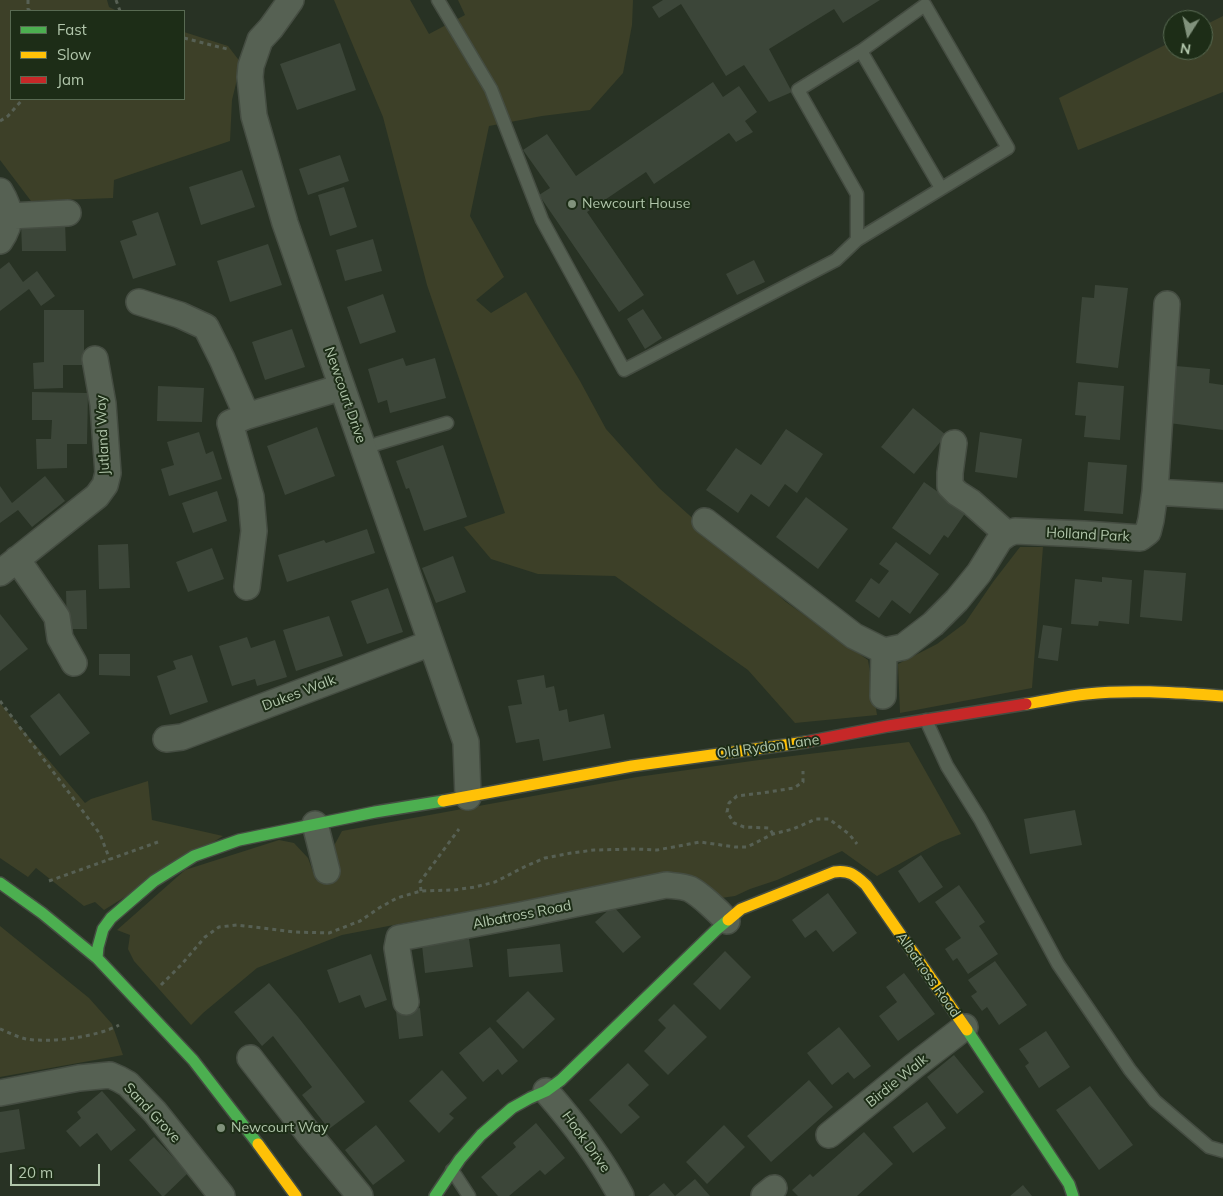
<!DOCTYPE html>
<html>
<head>
<meta charset="utf-8">
<style>
  body { margin:0 }
  #map { position:relative; width:1223px; height:1196px; overflow:hidden; background:#283224; font-family:Mulish,sans-serif }
  canvas { display:block }
  .legend { position:absolute; left:10px; top:10px; width:175px; height:90px; box-sizing:border-box; background:#1d2d17; border:1px solid #586a52; margin:0; padding:6px 9px; list-style:none; font-size:15px; color:#b1c6ab }
  .legend li { display:flex; align-items:center; gap:10px; height:25px }
  .legend b { width:25px; border:1px solid #586a52 }
  .north { position:absolute; left:1163px; top:10px; width:50px; height:50px; box-sizing:border-box; background:#1d2d17; border:1px solid #586a52; border-radius:50%; rotate:190deg; font-size:14px; font-weight:700; line-height:20px; text-align:center; color:#b1c6ab }
  .north::after { content:''; display:block; margin:auto; width:18px; height:22px; background:#81927c; clip-path:polygon(50% 0,100% 100%,50% 72%,0 100%) }
  .scale { position:absolute; left:10px; top:1164px; width:90px; height:22px; box-sizing:border-box; border:2px solid #b1c6ab; border-top:0; padding-left:6px; font-size:15px; line-height:18px; white-space:nowrap; color:#b1c6ab; -webkit-text-stroke:4px #1d2d17; paint-order:stroke }
</style>
</head>
<body>
<div id="map">
<canvas width="1223" height="1196"></canvas>
<ul class="legend">
<li><b style="height:6px;background:#4caf50"></b>Fast</li>
<li><b style="height:6px;background:#ffc107"></b>Slow</li>
<li><b style="height:6px;background:#c62828"></b>Jam</li>
</ul>
<div class="north">N</div>
<div class="scale">20 m</div>
</div>
<script>
const g = document.querySelector('canvas').getContext('2d');
g.lineJoin = 'round';
function fillPath(path, color) {
  g.fillStyle = color;
  g.fill(path, 'evenodd');
}
function trace(path, color, width, dash) {
  g.strokeStyle = color;
  g.lineWidth = width;
  g.lineCap = dash ? 'butt' : 'round';
  g.setLineDash(dash || []);
  g.stroke(path);
}
function write(font, color, halo, rows, align = 'center') {
  g.font = font + ' Mulish,sans-serif';
  g.lineWidth = 4;
  g.setLineDash([]);
  g.textBaseline = 'middle';
  g.strokeStyle = halo;
  g.fillStyle = color;
  for (const [text, x, y, turn = 0] of rows) {
    g.save();
    g.translate(x, y);
    g.rotate((+turn || 0) * Math.PI / 180);
    g.textAlign = isNaN(turn) ? turn : align;
    if (halo) g.strokeText(text, 0, 0);
    g.fillText(text, 0, 0);
    g.restore();
  }
}
fillPath(new Path2D(`
  M0,0h107l2,7 8,4h-106v88h173v-67l44,14 13,17 -9,37 -2,41 -116,39 -1,18 -82,3 -31,-41z
  M334,0h76l19,34 36,-19 -7,-15h175l-1,25 -9,48 -33,37 -48,6 -53,10 -19,90 34,61 -28,23 15,13 35,-21 54,89 26,48 53,59 127,114 82,58 9,55 -82,8 -47,-53 -133,-94 -77,-2 -47,-15 -27,-32 41,-14 -78,-228 -44,-168z
  M1223,16v76l-145,58 -19,-52 114,-57v9h30v-24z
  M1020,547h23l-11,141 -132,25 -2,-49 39,-20 28,-21 28,-41z
  M0,703l85,100 6,-4 57,-18 4,39 71,16 -119,74 -9,-8 -11,4 -48,-38 -8,9 -28,-19z
  M909,742l52,92 -21,8 -63,34 -35,-25 -65,29 -27,9 -15,7 -14,2 -145,-4 -141,23 -93,18 -85,33 -54,45 -12,12 -57,-64 -6,-12 2,-14 -13,-5 68,-60 94,-30 15,3 14,15 8,22 18,-2 -4,-25 12,-22 295,-54 122,-17z
  M0,926l89,72 23,26 11,31 -123,22z`), '#3d4028');
fillPath(new Path2D(`
  M663,0h217l-37,23 -9,-14 -65,40 23,43 -23,10 -25,-37 -18,11 -45,-72 -22,14 -7,-11z
  M340,43l16,47 -59,20 -17,-46z
  M713,82l10,15 16,-11 18,26 -12,9 8,11 -17,10 -7,-9 -75,51 -8,-12 -59,40 57,83 -25,17 -80,-117 11,-7 -27,-38 24,-16 29,42z
  M340,155l9,26 -41,14 -9,-26z
  M242,170l13,37 -54,18 -12,-38z
  M344,187l13,40 -27,9 -12,-41z
  M158,212l18,53 -43,14 -13,-38 17,-6 -5,-14z
  M65,221l1,30h-44l-1,-29z
  M373,239l9,32 -37,10 -9,-31z
  M268,244l14,41 -52,17 -13,-41z
  M754,260l11,22 -28,13 -11,-21z
  M9,262l14,20 14,-11 18,25 -14,10 -12,-17 -29,22v-42z
  M1095,285l33,3 -10,80 -42,-5 6,-66 12,1z
  M383,294l13,38 -36,12 -13,-37z
  M643,309l19,29 -17,11 -18,-30z
  M44,310h40v55h-21v23l-29,1 -1,-26 11,-1z
  M292,329l13,38 -40,13 -13,-38z
  M403,358l3,8 29,-8 11,40 -56,15 -3,-13 -9,3 -10,-34z
  M1176,366l34,3 -1,14 14,2v45l-54,-7z
  M1078,382l46,4 -4,54 -36,-3 2,-21 -11,-1z
  M158,386l46,2 -2,34 -45,-1z
  M32,392l56,1 -1,51h-20v24l-30,1 -1,-30h15l1,-19h-20z
  M913,408l33,27 -32,39 -33,-27z
  M317,427l18,49 -50,19 -18,-49z
  M786,429l37,25 -26,39 -12,-9 -16,23 -18,-13 -13,19 -32,-23 30,-42 25,17z
  M199,432l7,22 7,-3 9,28 -53,17 -8,-27 13,-4 -7,-23z
  M980,432l42,7 -5,39 -42,-6z
  M443,445l24,72 -43,14 -15,-43 -3,1 -10,-28z
  M1088,462l39,3 -4,49 -39,-3z
  M45,476l20,25 -33,26 -14,-17 -18,13v-37l12,17z
  M924,482l42,30 -18,26 -4,-3 -14,20 -38,-27z
  M217,491l10,30 -34,12 -11,-30z
  M806,497l42,32 -30,40 -42,-32z
  M367,529l8,24 -88,29 -9,-27 46,-15 2,3z
  M896,542l43,32 -29,40 -18,-14 -13,18 -24,-17 16,-23 8,6 10,-13 -10,-7z
  M128,544l2,44 -31,1 -1,-44z
  M212,548l12,31 -36,13 -12,-30z
  M453,556l13,36 -30,11 -14,-35z
  M1144,570l42,3 -4,48 -42,-4z
  M1102,577l30,3 -3,44 -30,-3 -1,5 -27,-2 4,-45 27,3z
  M388,588l15,44 -36,12 -16,-43z
  M86,590l1,39h-20l-1,-38z
  M0,614l28,35 -28,22z
  M329,616l14,40 -47,15 -13,-41z
  M1043,625l19,3 -4,33 -20,-3z
  M247,637l4,11 24,-8 12,37 -30,9 -2,-7 -23,7 -13,-40z
  M99,654h31v22l-31,-1z
  M192,655l16,47 -38,13 -13,-39 19,-7 -3,-8z
  M544,675l2,13 8,-2 5,25 8,-2 2,13 35,-8 7,34 -68,13 -4,-22 -23,4 -8,-37 14,-2 -5,-24z
  M59,693l31,40 -30,23 -30,-40z
  M1075,810l7,35 -52,9 -6,-35z
  M921,855l22,32 -24,16 -21,-32z
  M959,885l26,37 -6,4 19,28 -30,20 -11,-16 -4,3 -8,-12 16,-11 -26,-36z
  M828,893l29,40 -24,19 -17,-22 -11,8 -13,-18z
  M613,906l28,31 -18,16 -28,-31z
  M469,939l4,28 -48,6 -3,-28z
  M560,944l3,28 -54,5 -2,-28z
  M725,951l26,26 -31,33 -27,-26z
  M371,954l16,46 -22,8 -5,-13 -21,8 -12,-33z
  M995,961l32,44 -28,20 -12,-18 -5,4 -11,-15 6,-4 -9,-12z
  M904,973l31,41 -37,27 -19,-25 18,-14 -11,-15z
  M269,983l29,34 67,85 -36,27 -27,-34 10,-8 -39,-51 -11,10 -28,-34z
  M528,991l27,28 -32,30 -27,-28z
  M674,1004l33,33 -39,38 -24,-24 22,-23 -8,-8z
  M420,1008l3,28 -24,3 -3,-28z
  M490,1027l28,34 -16,14 -4,-6 -15,13 -24,-29z
  M839,1027l32,39 -17,13 -6,-7 -16,13 -25,-32z
  M1046,1031l24,36 -31,21 -14,-22 4,-3 -10,-14z
  M954,1055l30,37 -27,22 -30,-37z
  M628,1063l21,22 -21,20 12,12 -19,17 -32,-34z
  M442,1070l25,28 -18,16 5,4 -15,15 -30,-32z
  M809,1080l24,27 -62,55 -24,-26z
  M1090,1086l43,59 -34,25 -43,-60z
  M102,1091l34,39 -25,21 -14,-18 -17,14 -14,-16 15,-13 -4,-6z
  M927,1102l19,26 -33,25 -20,-26z
  M19,1109l6,40 -25,4v-41z
  M536,1123l29,35 -20,17 -5,-5 -31,26h-11l-17,-19 35,-30 -3,-4z
  M376,1125l29,36 -32,24 -28,-35z
  M724,1125l21,22 -38,37 -21,-22z
  M864,1132l29,32 -36,32h-59l-6,-6 18,-16 3,3z
  M154,1137l34,36 -24,23h-2l-33,-36z
  M695,1179l15,17h-62l16,-13 11,13z
  M1023,1185l9,11h-22z`), '#3c4639');
const lane = new Path2D(`
  M438,0l53,89 51,131 82,150 212,-110 21,-20 151,-92 -83,-143 -64,46 -63,39 59,104v46
  M861,51l80,137
  M363,448l84,-25
  M926,720l21,46 33,53 78,145 72,106 25,31 54,46 14,4
  M452,1170l17,26`);
const street = new Path2D(`
  M291,0l-20,28 -11,12 -9,26 -1,11 4,39 31,107 57,164 124,355 2,55
  M0,191c11,18 13,31 0,50
  M10,216l58,-3
  M139,302l41,13 26,12 16,32 25,57
  M954,443l-4,30v13l7,7 14,9 36,32 8,-3 69,3 56,4 8,-6 3,-12 4,-28 68,4
  M1155,492l12,-188
  M705,521l149,115 30,15 -1,45
  M17,559l40,58 3,21 14,25
  M0,573l97,-77 8,-11 3,-12 -5,-69 -8,-45
  M247,587l7,-56 -3,-34 -21,-74 17,-7 95,-29
  M884,651l19,-4 30,-23 24,-24 22,-27 21,-34 7,-5
  M166,739l16,-2 249,-94
  M315,824l12,47
  M406,1002l-9,-54 2,-10 122,-23 145,-30c8,1 17,1 24,4 11,6 28,22 37,32
  M250,1058l58,75 52,63
  M546,1091c28,32 55,68 75,105
  M0,1093l79,-15 31,-3 9,4 9,5 27,28 67,84
  M829,1135l85,-69 51,-39
  M764,1196l10,-8`);
const fast = new Path2D(`
  M0,883l42,30 55,45 96,102 65,84
  M97,958l1,-11 5,-18 8,-11 43,-37 40,-25 45,-16 136,-28 68,-11
  M967,1030l102,154 4,12
  M435,1196l25,-37 21,-24 31,-27 18,-10 16,-7 15,-11 155,-150 12,-10`);
const slow = new Path2D(`
  M1026,704c20,-3 41,-8 61,-10 44,-5 92,-1 136,2
  M443,801l189,-35 174,-24
  M728,920l13,-11 93,-37c16,-2 21,3 32,13l101,145
  M258,1144l38,52`);
const jam = new Path2D(`
  M806,742l82,-16 138,-22`);
trace(lane, '#454d42', 15);
trace(street, '#454d42', 28);
trace(fast, '#454d42', 14);
trace(slow, '#454d42', 14);
trace(jam, '#454d42', 14);
trace(new Path2D(`
  M28,0v9l2,2
  M116,0l4,11
  M184,38l43,11
  M0,121l8,-5 15,-17
  M0,701l100,133 10,26
  M773,834l-4,-6 -25,-1 -10,-4 -7,-11 2,-9 8,-7 25,-3 32,-5 9,-6v-11
  M49,881l109,-39
  M421,891l-1,-9 39,-53
  M161,985l20,-20 24,-28 14,-10 18,-2 58,7 34,1 31,-12 19,-13 18,-10 24,-7 33,-1 21,-3 20,-5 31,-16 19,-8 26,-5 23,-3 42,-1 21,1 43,-8 35,5h12l26,-13 20,-5 23,-10h13l20,15 8,10
  M0,1029c8,3 17,8 26,10 25,4 71,-2 93,-14`), '#576054', 3, [4, 4]);
trace(lane, '#566153', 12);
trace(street, '#566153', 25);
trace(fast, '#4caf50', 11);
trace(slow, '#ffc107', 11);
trace(jam, '#c62828', 11);
for (const [x, y, r, color] of [
  [572,204,5,"#81927c"],
  [221,1128,5,"#81927c"]
]) {
  const dot = new Path2D();
  dot.arc(x, y, r, 0, 2 * Math.PI);
  g.fillStyle = color;
  g.fill(dot);
  trace(dot, '#1d2d17', 2);
}
write('14px', '#b1c6ab', '#1d2d17', [
  ["Newcourt House",582,204],
  ["Newcourt Way",231,1128]
], 'left');
write('14px', '#b1c6ab', '#1d2d17', [
  ["Newcourt Drive",345,395,71],
  ["Jutland Way",103,435,-93],
  ["Holland Park",1088,535,3],
  ["Dukes Walk",299,693,-21],
  ["Old Rydon Lane",768,747,-8],
  ["Albatross Road",522,915,-11],
  ["Albatross Road",928,975,55],
  ["Birdie Walk",897,1081,-39],
  ["Sand Grove",152,1113,47],
  ["Hook Drive",586,1142,54]
]);
</script>
</body>
</html>
